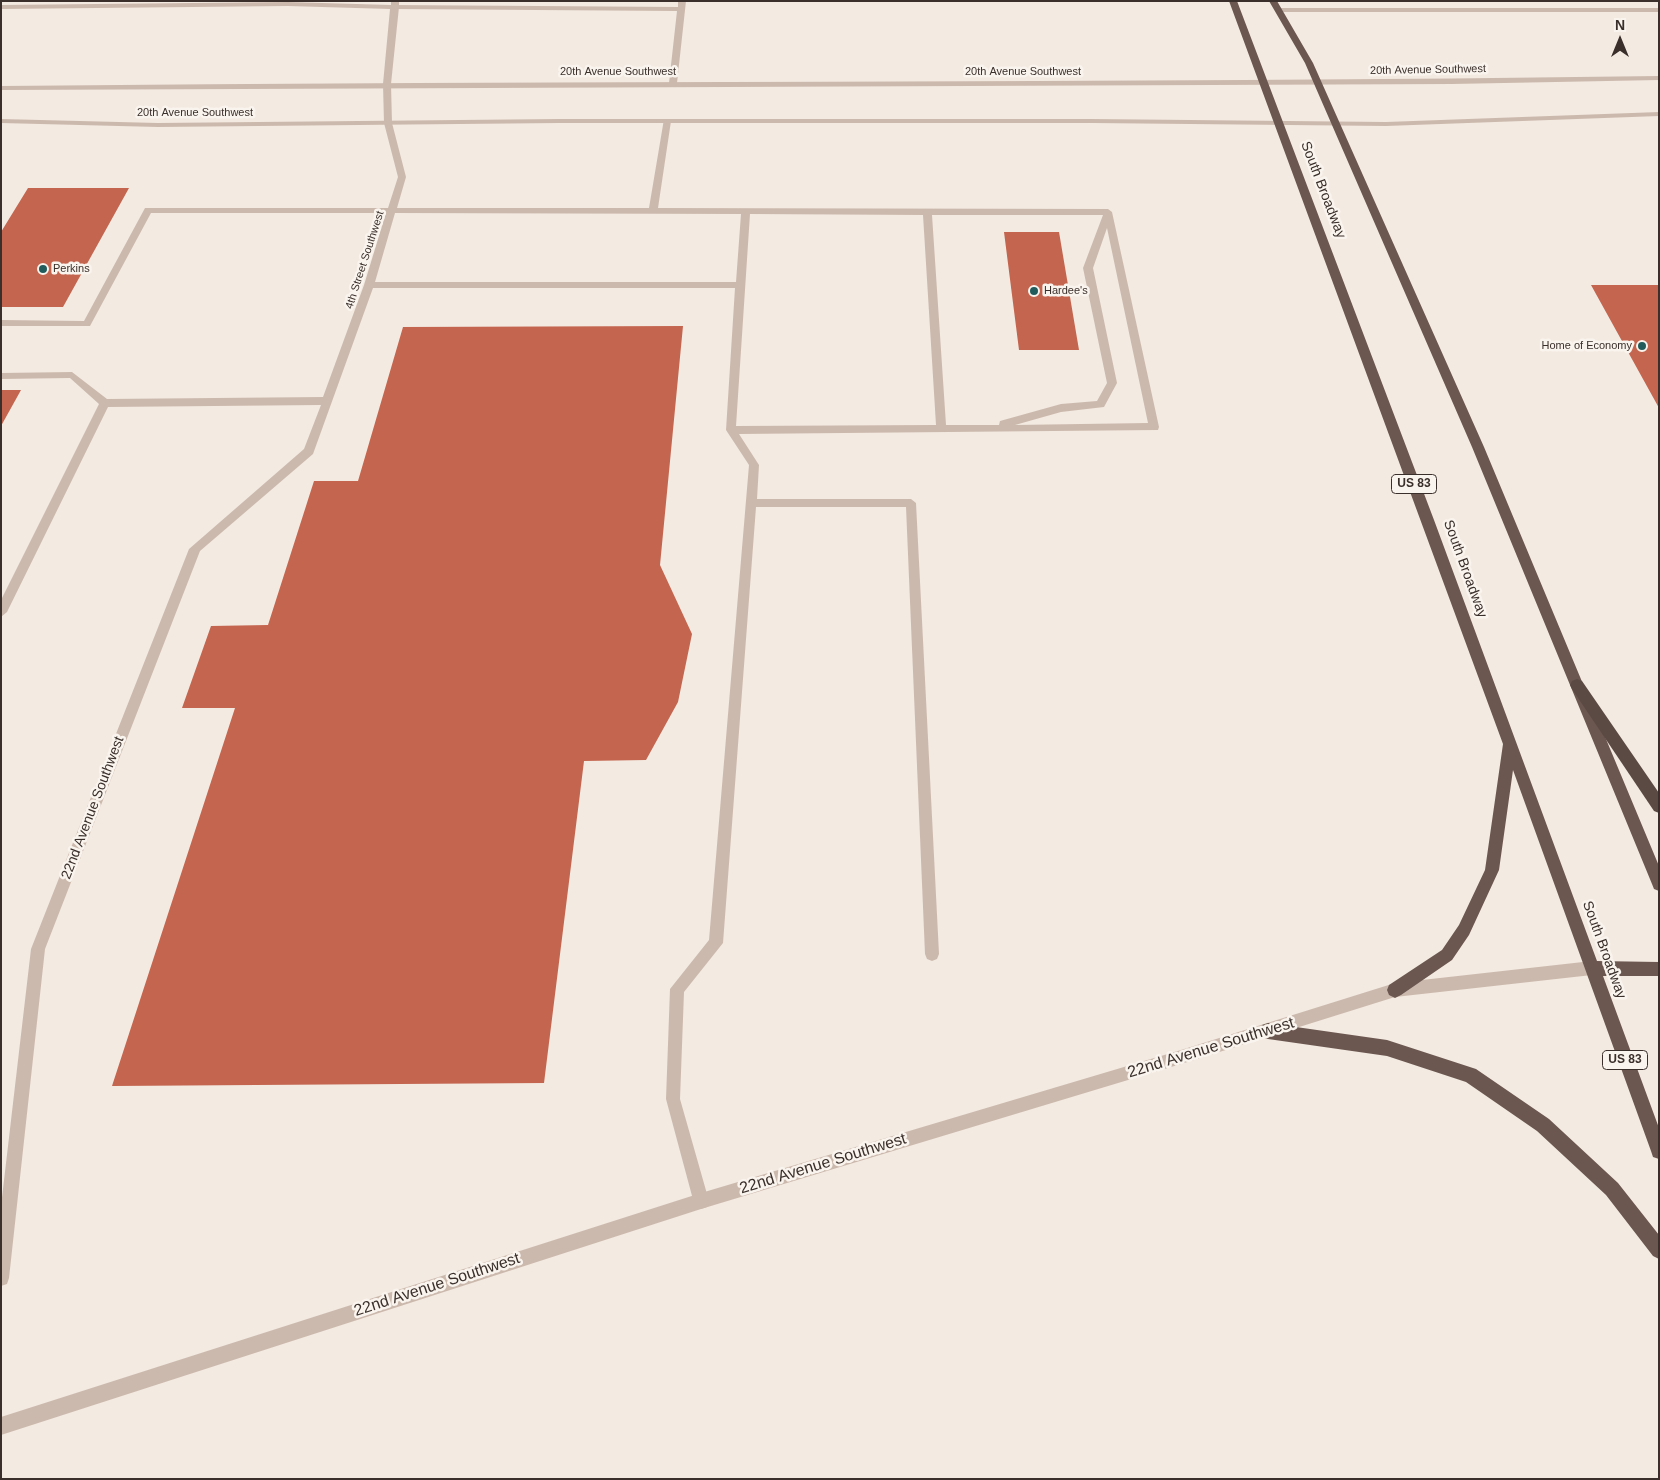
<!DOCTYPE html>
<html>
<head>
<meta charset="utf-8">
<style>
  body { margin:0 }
  #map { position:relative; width:1660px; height:1480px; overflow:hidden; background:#f3eae1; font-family:Arial,sans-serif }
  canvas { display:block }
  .frame { position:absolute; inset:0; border:2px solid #3a2f2b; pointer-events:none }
  .north { position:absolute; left:1595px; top:15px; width:50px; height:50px; -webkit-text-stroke:4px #faf4ee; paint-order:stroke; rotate:0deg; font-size:14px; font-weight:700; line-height:20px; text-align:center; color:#3a2f2b }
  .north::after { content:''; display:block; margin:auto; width:18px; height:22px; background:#3a2f2b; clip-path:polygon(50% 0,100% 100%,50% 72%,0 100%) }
</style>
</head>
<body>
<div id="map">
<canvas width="1660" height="1480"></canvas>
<div class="frame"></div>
<div class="north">N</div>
</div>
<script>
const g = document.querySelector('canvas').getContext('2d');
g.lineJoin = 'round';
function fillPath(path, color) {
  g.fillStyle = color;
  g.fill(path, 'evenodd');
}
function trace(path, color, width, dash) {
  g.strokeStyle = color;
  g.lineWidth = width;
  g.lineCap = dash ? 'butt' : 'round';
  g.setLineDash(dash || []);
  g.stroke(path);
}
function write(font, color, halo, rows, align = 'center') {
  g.font = font + ' Arial,sans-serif';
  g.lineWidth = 5;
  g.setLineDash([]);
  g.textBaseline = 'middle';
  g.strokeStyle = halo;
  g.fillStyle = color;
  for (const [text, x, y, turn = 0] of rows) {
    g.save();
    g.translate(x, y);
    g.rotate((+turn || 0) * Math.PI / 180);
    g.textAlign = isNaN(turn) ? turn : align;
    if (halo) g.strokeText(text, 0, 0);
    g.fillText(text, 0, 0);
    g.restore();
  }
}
fillPath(new Path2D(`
  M28,188h101l-66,119h-62v-75z
  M1004,232h55l20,118h-60z
  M1591,285h68v123z
  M683,326l-23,239 32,69 -14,68 -32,58 -62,1 -40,322 -432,3 123,-378h-53l29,-82 57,-1 46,-144h44l45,-154z
  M1,390h20l-20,36z`), '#c3654f');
fillPath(new Path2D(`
  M678,1h8l-9,82 -4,2 -4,-2 8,-72 -282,-2 -4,-2 4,-2 283,2z
  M664,119l7,2 -13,87 450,1 4,3 47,215 -1,3 -419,4 20,31 -2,34h154l5,4 23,451 -2,5 -5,2 -5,-2 -2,-5 -19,-447h-150l-33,436 -39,49 -4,107 29,102 -2,6 -6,2 -6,-2 -29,-108 4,-110 39,-49 40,-475 -23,-35 9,-142h-362l-60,166 -113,97 -155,398 -36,329 -2,6 -6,2v-80l30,-257 158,-400 115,-100 17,-44 -213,2 -101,205 -6,5v-17l98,-196 -29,-26 -69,1v-6l71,-1 35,27 216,-2 41,-112 22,-72h-235l-61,113h-89v-6l83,1 61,-113h243l10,-31 -14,-54 4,-2 4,2 14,54 -9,31h252zM395,213l346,1 -5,68h-361zM750,214l173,1 13,210 -200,1zM932,215h171l-20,53 24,115 -10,18 -36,3 -61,17 -1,4h-53zM1107,228l41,195 -133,2 46,-13 43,-5 13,-24 -24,-115z`), '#ccb9ad');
fillPath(new Path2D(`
  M391,1h8v6l-8,77 1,39 -4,2 -4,-2 -1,-39 7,-75 -102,-3 -287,3v-4l287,-3 103,3z
  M1276,8h383v4h-383z
  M1592,961l5,2 2,5 -2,5 -5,2 -197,22 -214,67 -480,145 -700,226v-18l700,-224 480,-143 214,-67z`), '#ccb9ad');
fillPath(new Path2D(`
  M1659,76v4l-207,4 -1451,6v-4c553,-6 1105,-2 1658,-10z
  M1659,112v4l-273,10 -294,-3h-533l-401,4 -157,-4v-4l157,4 401,-4h533l294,3z`), '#ccb9ad');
fillPath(new Path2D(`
  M1229,1h8l197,519 163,441 62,1v14h-56l56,152v31l-6,-2 -2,-6 -138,-381 -14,100 -30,65 -17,25 -51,35 -6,3 -6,-3 -2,-5 2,-5 53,-35 17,-25 26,-55 18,-126z
  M1269,1h8l36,62 171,384 175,419v25l-5,-2 -2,-5 -180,-437 -167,-384z
  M1268,1023l119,17 89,29 73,50 69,64 41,52v24l-6,-3 -47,-61 -69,-64 -71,-49 -79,-26 -119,-17 -6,-2 -2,-6 2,-6z`), '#6b5750');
fillPath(new Path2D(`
  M1577,679l5,2 77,112v20l-5,-2 -82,-122 -2,-4 2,-4z`), '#5b4943');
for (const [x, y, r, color] of [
  [43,269,5,"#215b5b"],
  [1034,291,5,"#215b5b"],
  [1642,346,5,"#215b5b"]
]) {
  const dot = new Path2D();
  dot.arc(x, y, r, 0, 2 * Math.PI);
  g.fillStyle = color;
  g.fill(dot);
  trace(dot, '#faf4ee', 2);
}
write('11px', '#3a2f2b', '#faf4ee', [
  ["20th Avenue Southwest",1428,70,-1],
  ["20th Avenue Southwest",618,72],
  ["20th Avenue Southwest",1023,72],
  ["20th Avenue Southwest",195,113],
  ["4th Street Southwest",365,260,-72]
]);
write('11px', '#3a2f2b', '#faf4ee', [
  ["Perkins",53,269],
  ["Hardee's",1044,291],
  ["Home of Economy",1632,346,"right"]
], 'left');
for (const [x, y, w] of [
  [1414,484,45],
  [1625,1060,45]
]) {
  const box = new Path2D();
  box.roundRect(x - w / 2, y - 9.5, w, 19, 4);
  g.fillStyle = '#faf4ee';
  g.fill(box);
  trace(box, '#3a2f2b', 1);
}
write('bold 12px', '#3a2f2b', null, [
  ["US 83",1414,484],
  ["US 83",1625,1060]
]);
write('14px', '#3a2f2b', '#faf4ee', [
  ["South Broadway",1323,190,69],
  ["South Broadway",1465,569,70],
  ["22nd Avenue Southwest",93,808,-69],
  ["South Broadway",1604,950,70]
]);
write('16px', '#3a2f2b', '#faf4ee', [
  ["22nd Avenue Southwest",1211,1048,-17],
  ["22nd Avenue Southwest",823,1164,-17],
  ["22nd Avenue Southwest",437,1285,-18]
]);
</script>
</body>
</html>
